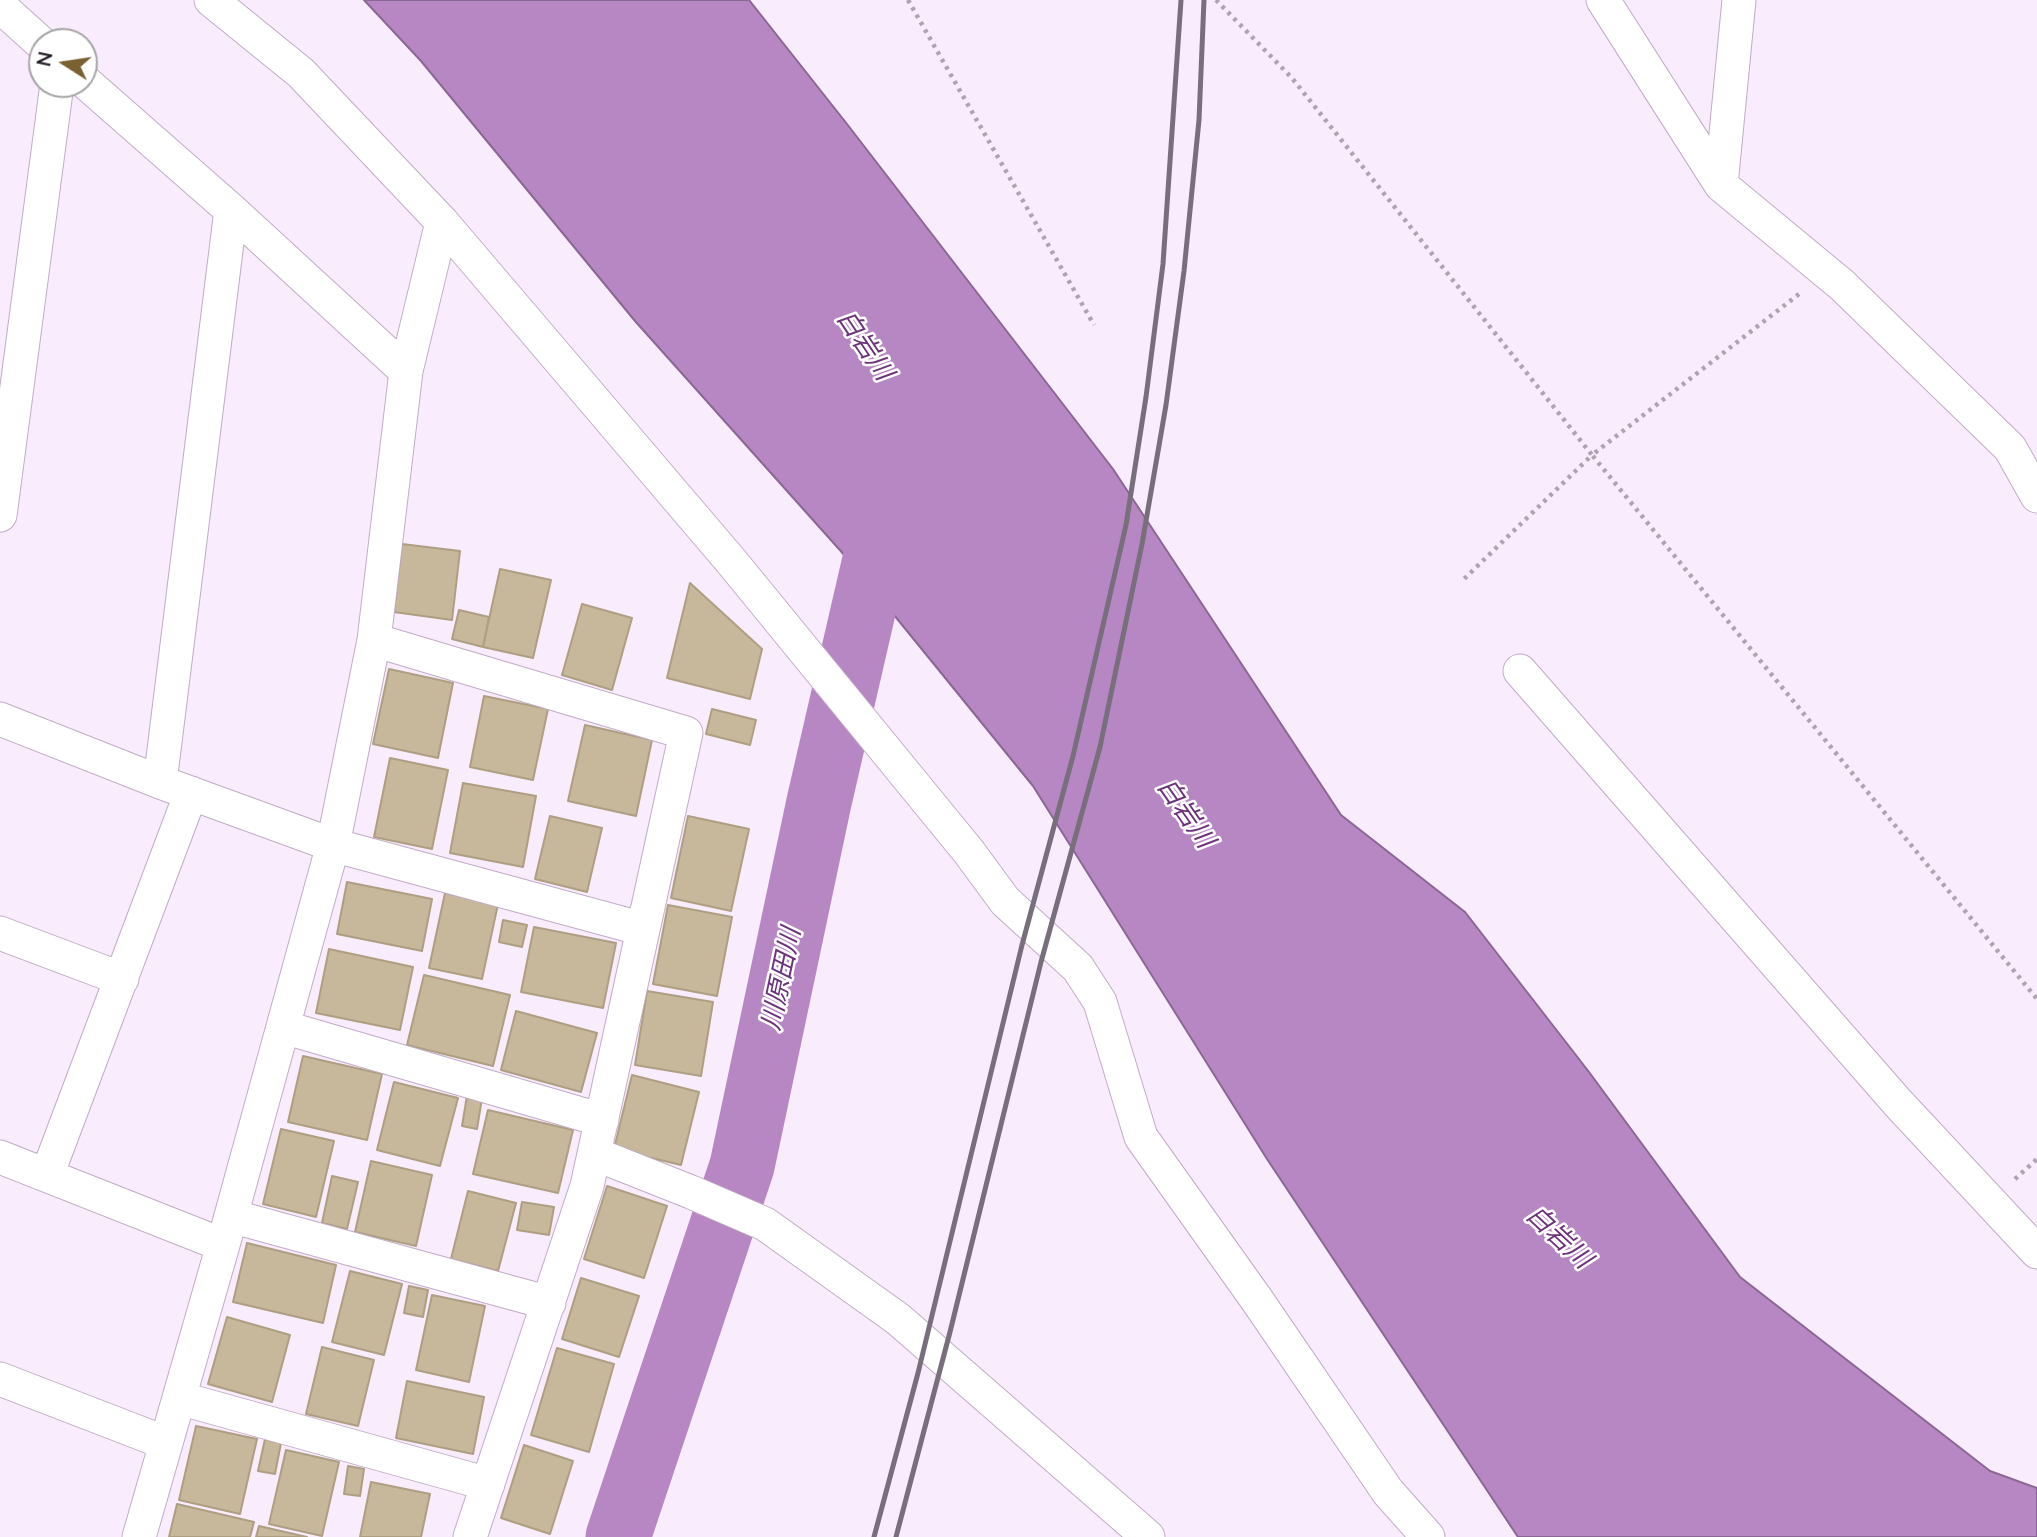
<!DOCTYPE html>
<html>
<head>
<meta charset="utf-8">
<style>
  body { margin:0 }
  #map { position:relative; width:2037px; height:1537px; overflow:hidden; background:#f9ecfd; font-family:Lato,sans-serif }
  canvas { display:block }
  .north { position:absolute; left:28px; top:28px; width:70px; height:70px; box-sizing:border-box; background:#fff; border:2px solid #a7a4a8; border-radius:50%; rotate:282deg; font-size:19px; font-weight:700; line-height:28px; text-align:center; color:#241c26 }
  .north::after { content:''; display:block; margin:auto; width:24px; height:32px; background:#796132; clip-path:polygon(50% 0,100% 100%,50% 72%,0 100%) }
</style>
</head>
<body>
<div id="map">
<canvas width="2037" height="1537"></canvas>
<div class="north">N</div>
</div>
<script>
const g = document.querySelector('canvas').getContext('2d');
g.lineJoin = 'round';
function fillPath(path, color) {
  g.fillStyle = color;
  g.fill(path, 'evenodd');
}
function trace(path, color, width, dash) {
  g.strokeStyle = color;
  g.lineWidth = width;
  g.lineCap = dash ? 'butt' : 'round';
  g.setLineDash(dash || []);
  g.stroke(path);
}
function write(font, color, halo, rows, align = 'center') {
  g.font = font + ' Lato,"Noto Sans JP",sans-serif';
  g.lineWidth = 5;
  g.setLineDash([]);
  g.textBaseline = 'middle';
  g.strokeStyle = halo;
  g.fillStyle = color;
  for (const [text, x, y, turn = 0] of rows) {
    g.save();
    g.translate(x, y);
    g.rotate((+turn || 0) * Math.PI / 180);
    g.textAlign = isNaN(turn) ? turn : align;
    if (halo) g.strokeText(text, 0, 0);
    g.fillText(text, 0, 0);
    g.restore();
  }
}
const water = new Path2D(`
  M364,0h385l98,124 266,345 228,346 124,97 124,160 151,205 250,194 47,17v49h-519l-251,-378 -234,-373 -178,-219 -220,-246 -214,-260z`);
fillPath(water, '#b787c4');
trace(water, '#8b6795', 2);
trace(new Path2D(`
  M618,1537l124,-371 77,-364 70,-303`), '#b787c4', 65);
const building = new Path2D(`
  M402,544l58,7 -8,69 -58,-8z
  M500,569l51,11 -18,78 -50,-11z
  M690,583l72,66 -12,50 -83,-21z
  M582,604l50,14 -20,72 -50,-15z
  M459,610l30,7 -6,30 -31,-8z
  M389,669l64,14 -15,75 -65,-14z
  M484,696l64,13 -15,71 -63,-13z
  M712,709l44,11 -6,25 -44,-11z
  M585,725l67,15 -16,76 -68,-15z
  M390,758l58,12 -16,79 -58,-12z
  M463,783l73,13 -13,71 -73,-14z
  M550,816l52,12 -15,64 -52,-13z
  M688,816l61,13 -18,82 -60,-13z
  M347,882l85,17 -10,52 -85,-17z
  M445,893l53,11 -16,75 -53,-11z
  M668,905l64,12 -15,79 -64,-12z
  M503,920l24,5 -5,22 -23,-5z
  M534,927l82,16 -13,65 -82,-16z
  M329,949l84,18 -13,63 -84,-17z
  M424,975l86,20 -17,71 -86,-21z
  M647,991l66,11 -12,74 -66,-11z
  M516,1011l81,22 -16,59 -80,-22z
  M303,1056l79,18 -15,66 -79,-18z
  M632,1075l67,17 -18,73 -67,-16z
  M394,1082l64,16 -18,68 -63,-16z
  M467,1096l15,2 -5,31 -15,-3z
  M488,1110l85,20 -15,63 -85,-19z
  M281,1129l53,12 -18,76 -53,-13z
  M371,1161l61,14 -16,71 -61,-14z
  M332,1176l26,6 -11,47 -25,-6z
  M607,1186l60,20 -23,72 -60,-19z
  M468,1191l48,12 -18,68 -47,-12z
  M522,1202l32,5 -5,28 -32,-5z
  M247,1243l89,22 -13,58 -90,-21z
  M350,1271l52,13 -18,71 -52,-13z
  M581,1278l58,18 -20,61 -57,-18z
  M409,1286l19,4 -5,27 -19,-4z
  M432,1295l53,11 -16,76 -53,-12z
  M227,1317l63,18 -18,67 -64,-18z
  M322,1347l52,13 -16,66 -52,-12z
  M557,1348l57,16 -25,88 -58,-17z
  M407,1381l77,16 -11,57 -77,-16z
  M196,1426l61,13 -17,75 -61,-14z
  M265,1439l16,4 -6,31 -17,-3z
  M524,1445l49,16 -23,73 -49,-16z
  M286,1450l53,12 -17,74 -53,-12z
  M348,1466l16,3 -4,27 -16,-2z
  M371,1482l59,12 -9,43h-61z
  M177,1504l77,18 -4,15h-81z
  M259,1526l48,11h-51z`);
fillPath(building, '#c8b89b');
trace(building, '#ae9e82', 2);
const street = new Path2D(`
  M211,0l90,73 141,149 289,339 238,291 36,49 73,67 22,34 41,135 116,163 131,192 40,45
  M1603,0l118,185
  M1739,0l-18,185 121,100 168,163 27,48
  M0,6l42,38
  M84,81l147,129 175,161
  M0,515l57,-431
  M374,640l312,93 -99,453 -117,351
  M1520,671l378,432 139,149
  M0,719l160,63 173,63 310,84
  M160,782l71,-572
  M0,933l122,46
  M283,1027l319,93
  M595,1154l96,38 74,32 133,95 250,218
  M0,1157l223,88
  M47,1175l144,-382
  M231,1216l318,87
  M0,1379l166,64
  M179,1398l309,86
  M139,1537l84,-292 110,-400 41,-205 32,-269 36,-149`);
trace(street, '#c1acc6', 35);
trace(new Path2D(`
  M908,0l186,325
  M1216,0l76,78 300,377 -128,124
  M1799,294l-207,161 445,544
  M2015,1179l22,-20`), '#aea3b1', 4.5, [3.5, 5]);
trace(street, '#fff', 33);
trace(new Path2D(`
  M874,1537l44,-164 104,-428 51,-189 53,-231 20,-128 17,-133 18,-264
  M896,1537l54,-205 91,-370 59,-215 42,-203 24,-139 18,-134 15,-151 5,-120`), '#796f7c', 5);
write('italic 26px', '#6c317b', '#fff', [
  ["白岩川",865,345,56],
  ["白岩川",1186,813,55],
  ["川原田川",781,979,-78],
  ["白岩川",1559,1237,43]
]);
</script>
</body>
</html>
